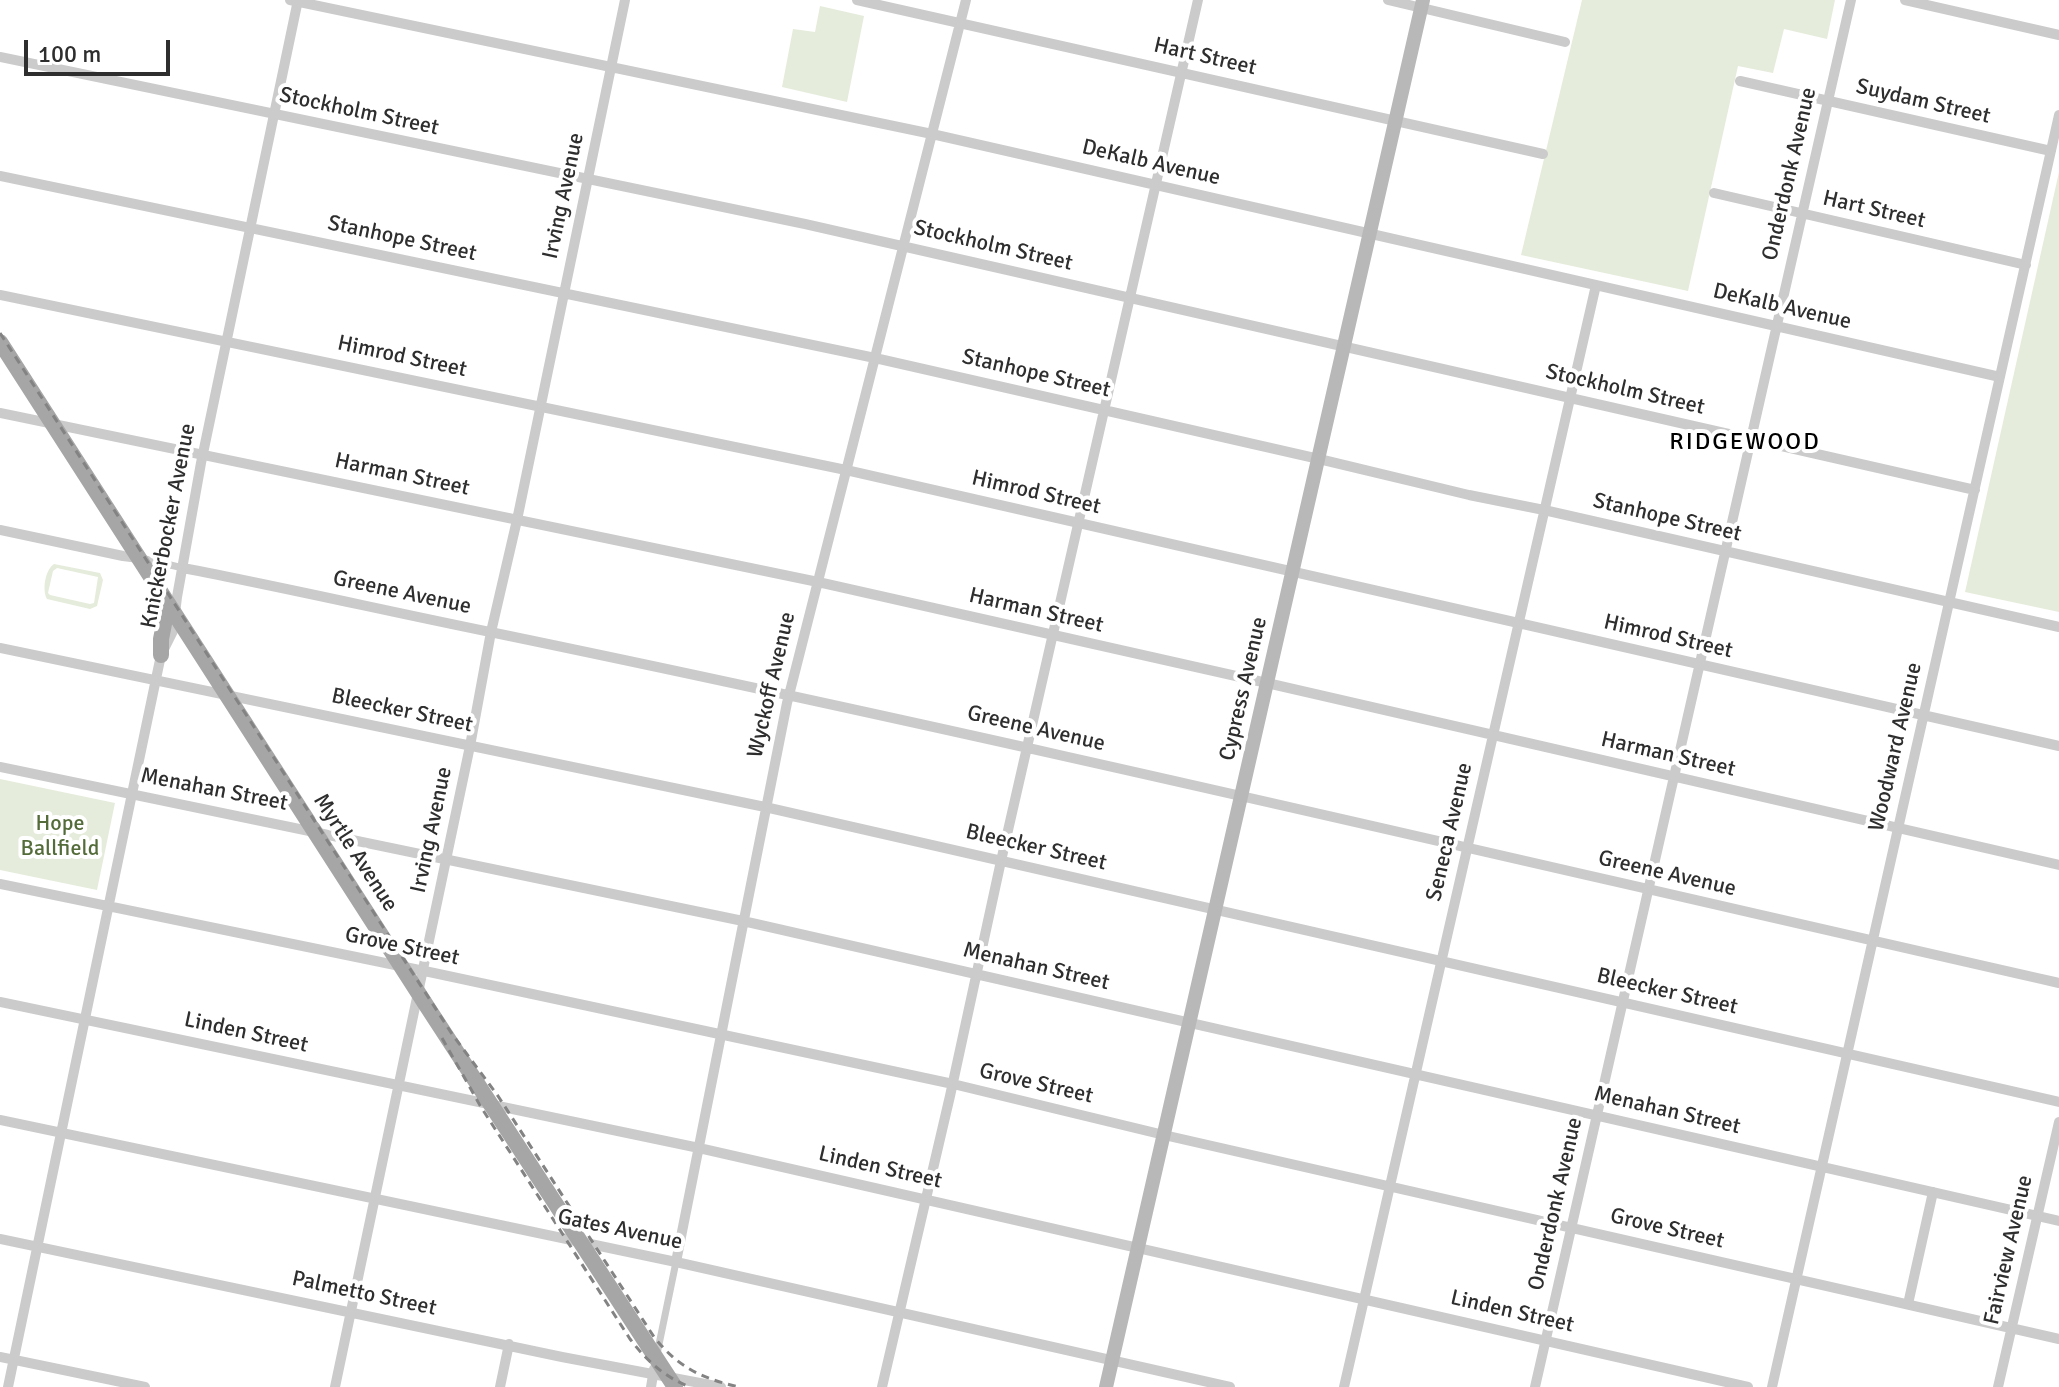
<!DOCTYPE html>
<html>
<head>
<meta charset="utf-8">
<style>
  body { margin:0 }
  #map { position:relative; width:2059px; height:1387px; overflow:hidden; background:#fff; font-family:Signika,sans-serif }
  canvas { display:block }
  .scale { position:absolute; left:24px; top:40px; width:146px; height:36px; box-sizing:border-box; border:4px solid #2e2e2e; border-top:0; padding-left:10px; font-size:24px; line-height:28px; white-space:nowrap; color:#2e2e2e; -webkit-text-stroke:6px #fff; paint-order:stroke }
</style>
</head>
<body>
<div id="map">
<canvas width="2059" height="1387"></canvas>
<div class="scale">100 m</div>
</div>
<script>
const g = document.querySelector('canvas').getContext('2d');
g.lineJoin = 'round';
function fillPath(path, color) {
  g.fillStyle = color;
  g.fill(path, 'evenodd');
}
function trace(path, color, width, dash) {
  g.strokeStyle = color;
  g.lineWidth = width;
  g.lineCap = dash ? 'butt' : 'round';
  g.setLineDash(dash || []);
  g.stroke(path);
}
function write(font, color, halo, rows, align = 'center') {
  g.font = font + ' Signika,sans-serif';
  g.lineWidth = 8;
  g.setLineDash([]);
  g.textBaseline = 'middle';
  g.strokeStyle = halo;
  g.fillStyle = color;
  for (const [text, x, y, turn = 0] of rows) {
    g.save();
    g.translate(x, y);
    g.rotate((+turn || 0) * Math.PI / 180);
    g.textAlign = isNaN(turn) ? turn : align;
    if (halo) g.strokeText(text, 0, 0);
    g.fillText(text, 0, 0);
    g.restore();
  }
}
fillPath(new Path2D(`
  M1582,0h253l-8,39 -43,-10 -11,44 -35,-7 -50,225 -167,-36z
  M820,6l44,10 -17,86 -65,-15 11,-58 22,3z
  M2059,172v440l-94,-20z
  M54,564l46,9 3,7 -6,26 -7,3 -43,-10c-5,-9 -2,-29 7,-35zM57,568l41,9 -4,26 -4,1 -40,-9 -2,-2 5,-22z
  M0,779l115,24 -18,87 -97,-20z`), '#e5ecdb');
trace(new Path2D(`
  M141,558l42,10
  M657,1354l19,-92`), '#cbcbcb', 7);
trace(new Path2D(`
  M290,0l642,134 1068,243
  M857,0l686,154
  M1388,0l177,42
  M1905,0l154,35
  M0,57l805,167 1170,266
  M1740,81l311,70
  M0,176l875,182 444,101 150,36 75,15 515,117
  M1714,193l312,72
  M0,295l846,175 1213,276
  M0,413l818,169 449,101 792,182
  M0,530l123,26 16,2
  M183,568c104,20 208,44 312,65 523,108 1043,232 1564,350
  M0,648l765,159 1294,295
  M0,767l743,154 1316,300
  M0,884l434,89 519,111 211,51 895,204
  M0,1002l699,146 1049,239
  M0,1120l676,142 554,125
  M0,1239l562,118 159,30
  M676,1262l111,-559 179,-703
  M1908,1304l25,-112
  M0,1357l145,30
  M8,1387l153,-732 12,-24 4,-34 24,-134 97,-463
  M335,1387l135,-641 21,-114 26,-112 108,-520
  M500,1387l9,-43
  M651,1387l3,-18
  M882,1387l68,-291 51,-235 197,-861
  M1344,1387l252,-1102
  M1535,1387l316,-1387
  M1772,1387l287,-1272
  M1998,1387l61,-265`), '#cbcbcb', 10);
trace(new Path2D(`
  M1106,1387l317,-1387`), '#b8b8b8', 14);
trace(new Path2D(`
  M0,342l428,666 247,379
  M161,655v-16l7,-35`), '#a6a6a6', 16);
trace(new Path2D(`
  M0,333l452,701 46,62 156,241c25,31 47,41 85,50
  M442,1038l39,69 149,232c16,21 34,38 60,48`), '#838383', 3, [8, 6]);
write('22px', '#2e2e2e', '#fff', [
  ["Hart Street",1205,57,13],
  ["Suydam Street",1923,102,13],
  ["Stockholm Street",359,112,12],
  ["DeKalb Avenue",1151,163,13],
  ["Onderdonk Avenue",1790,174,-77],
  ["Irving Avenue",564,196,-78],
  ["Hart Street",1874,210,13],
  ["Stanhope Street",402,239,12],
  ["Stockholm Street",993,246,13],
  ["DeKalb Avenue",1782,307,13],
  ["Himrod Street",402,357,12],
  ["Stanhope Street",1036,374,13],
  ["Stockholm Street",1625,390,13],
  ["Harman Street",402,475,12],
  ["Himrod Street",1036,493,13],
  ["Stanhope Street",1667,518,13],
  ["Knickerbocker Avenue",169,526,-79],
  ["Greene Avenue",402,593,12],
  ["Harman Street",1036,611,13],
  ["Himrod Street",1668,637,13],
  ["Wyckoff Avenue",772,685,-77],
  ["Cypress Avenue",1244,689,-77],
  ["Bleecker Street",402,711,12],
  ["Greene Avenue",1036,729,13],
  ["Woodward Avenue",1896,747,-77],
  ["Harman Street",1668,755,13],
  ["Menahan Street",214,790,11],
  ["Irving Avenue",432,830,-78],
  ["Seneca Avenue",1450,832,-77],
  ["Bleecker Street",1036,848,13],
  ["Myrtle Avenue",355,853,57],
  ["Greene Avenue",1667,874,13],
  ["Grove Street",402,947,12],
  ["Menahan Street",1036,967,13],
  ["Bleecker Street",1667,992,13],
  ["Linden Street",246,1033,12],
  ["Grove Street",1036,1084,13],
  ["Menahan Street",1667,1111,13],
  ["Linden Street",880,1168,13],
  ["Onderdonk Avenue",1556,1204,-77],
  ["Grove Street",1667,1229,13],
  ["Gates Avenue",620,1230,12],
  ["Fairview Avenue",2009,1250,-77],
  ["Palmetto Street",364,1294,12],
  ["Linden Street",1512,1312,13]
]);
write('22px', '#546c39', '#fff', [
  ["Hope",60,824],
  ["Ballfield",60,849]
]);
g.letterSpacing = '2px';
write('24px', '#000', '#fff', [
  ["RIDGEWOOD",1745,443]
]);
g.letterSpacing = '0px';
</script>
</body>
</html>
